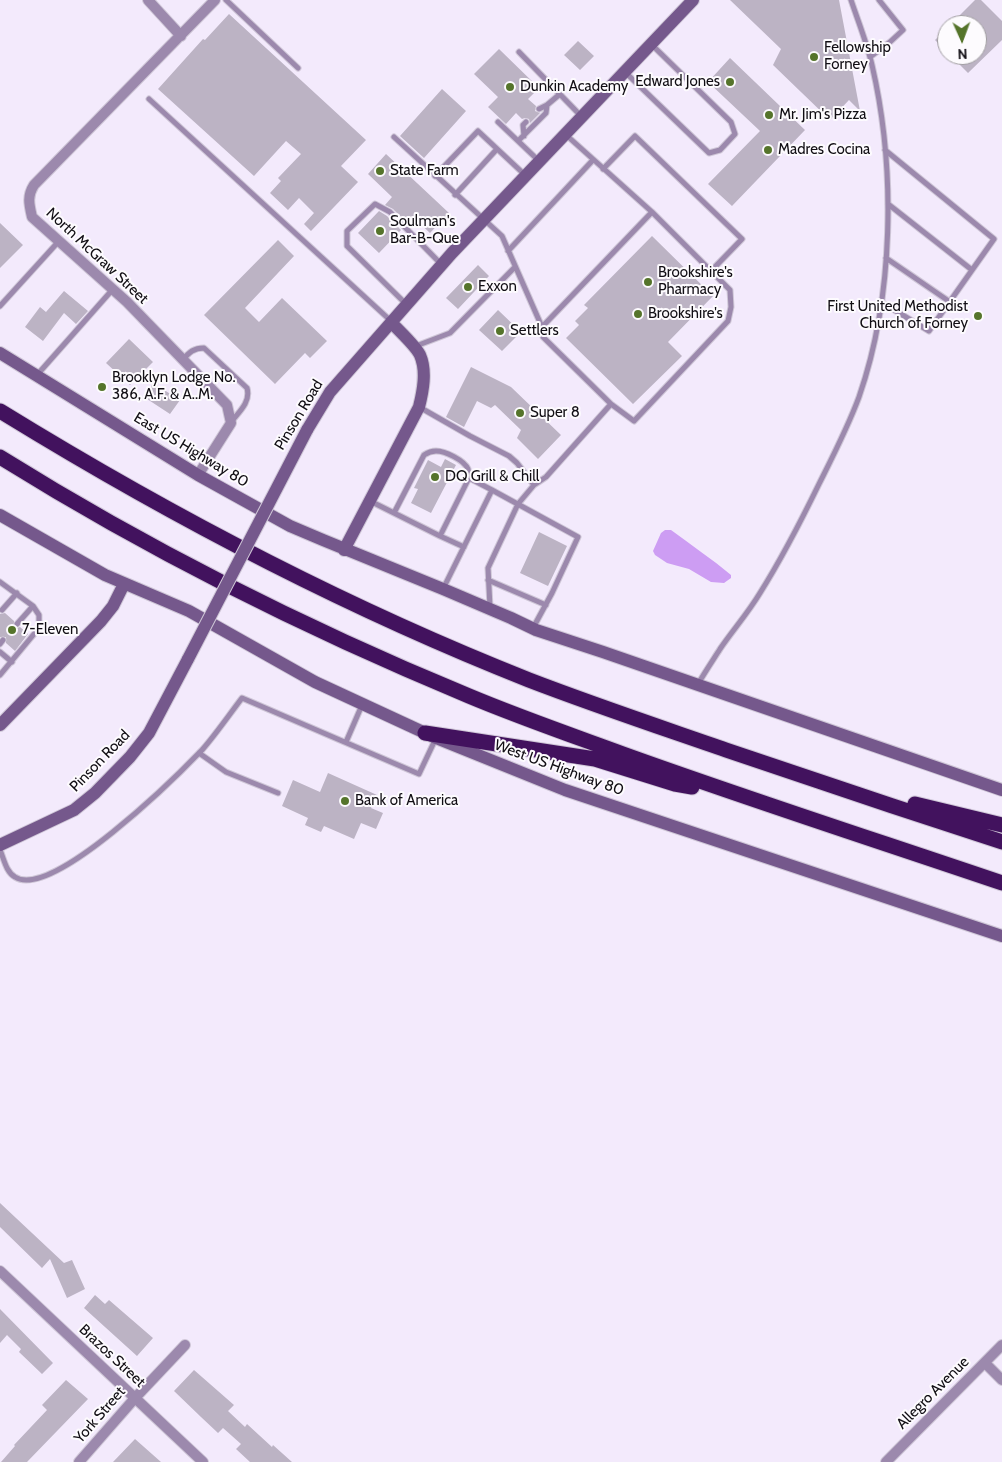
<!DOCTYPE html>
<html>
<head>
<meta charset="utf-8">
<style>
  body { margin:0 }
  #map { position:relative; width:1002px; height:1462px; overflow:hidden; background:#f3eafc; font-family:Cabin,sans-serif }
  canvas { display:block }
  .north { position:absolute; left:937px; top:15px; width:50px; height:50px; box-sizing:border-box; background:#fdfbfe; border:1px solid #9f9ca0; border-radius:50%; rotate:178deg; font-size:14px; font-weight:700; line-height:20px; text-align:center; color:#110e14 }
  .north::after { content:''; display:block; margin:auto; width:18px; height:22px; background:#55742b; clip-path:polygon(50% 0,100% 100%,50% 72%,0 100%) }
</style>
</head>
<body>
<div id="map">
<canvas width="1002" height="1462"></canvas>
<div class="north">N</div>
</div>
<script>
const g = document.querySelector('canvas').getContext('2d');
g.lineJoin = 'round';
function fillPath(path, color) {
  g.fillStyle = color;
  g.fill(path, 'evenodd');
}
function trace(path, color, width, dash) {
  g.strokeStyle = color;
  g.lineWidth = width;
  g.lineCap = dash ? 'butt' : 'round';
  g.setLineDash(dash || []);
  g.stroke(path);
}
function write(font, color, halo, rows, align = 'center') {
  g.font = font + ' Cabin,sans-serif';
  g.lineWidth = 4;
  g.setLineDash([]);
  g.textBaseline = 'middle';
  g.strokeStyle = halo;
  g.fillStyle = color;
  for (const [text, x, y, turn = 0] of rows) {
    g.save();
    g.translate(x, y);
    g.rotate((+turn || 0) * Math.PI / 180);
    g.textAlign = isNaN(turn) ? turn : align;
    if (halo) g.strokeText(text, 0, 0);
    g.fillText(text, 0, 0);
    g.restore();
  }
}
fillPath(new Path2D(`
  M665,530h6c20,15 41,29 60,45v3l-7,5 -13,-1 -22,-13 -22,-6 -12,-8 -2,-4 8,-18z`), '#cd9df3');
fillPath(new Path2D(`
  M730,0h109l21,111 -11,-11 -19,20 -57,-55 8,-16z
  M975,0h6l21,21v19l-34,33 -18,-18h27v-30h-27z
  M229,14l137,126 -25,26 17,16 -47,49 -7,-7 10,-11 -15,-15 -11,12 -18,-17 11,-12 -3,-3 23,-24 -15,-13 -32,35 -96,-87 45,-50 2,1z
  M947,28v24l-12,-12z
  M578,41l16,15 -14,14 -16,-15z
  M499,49l40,39 -11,11 8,7 -1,5 5,2 -10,10 -1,-4 -4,-1 -3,1 -6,-6 -10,11 -18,-17 10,-10 -24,-23z
  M730,58l75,72 -73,76 -24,-22 52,-53 -52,-49z
  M442,89l24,22 -42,47 -24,-22z
  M386,154l63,59 -19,20 -17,-16 -6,6 -14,-14 -8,-4 7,-8 -24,-23z
  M379,211l8,5 14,14 -22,23 -21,-20z
  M0,223l23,22 -23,23z
  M652,236l61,60 -45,46 14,14 -49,48 -67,-66 13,-13 -4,-4 13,-13 -4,-3z
  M278,240l16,16 -49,52 14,14 23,-24 45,43 -17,17 -5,-5 -30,31 -71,-69z
  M478,265l11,11 -31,33 -12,-11z
  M64,291l24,20 -12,13 -12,-11 -21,28 -18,-14 15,-20 6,5z
  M498,310l23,22 -19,19 -23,-21z
  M129,339l24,23 -23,23 -24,-22z
  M471,367l40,20 50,48 -23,24 -21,-21 4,-8 -26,-25 -4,3 -14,-7 -13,26 -18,-10z
  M153,383l27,17 -10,14 -26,-17z
  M445,459l11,6 -25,48 -20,-10 7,-14 -4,-1 14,-28 13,7z
  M539,532l28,14 -19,40 -28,-13z
  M5,613l9,8v6l3,1 3,-1 8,7 -13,17 -9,-8v-6h-6v-23z
  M328,773l49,22 -6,13 12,5 -7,16 -15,-6 -7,16 -30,-13 -3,6 -16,-7 3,-7 -26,-12 11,-26 27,12z
  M0,1203l64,60 8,-3 13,29 -18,9 -17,-39 -8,9 -42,-41z
  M95,1295l10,9 4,-4 44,38 -16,18 -53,-48z
  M0,1309l53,54 -11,11 -23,-22 2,-3 -14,-14 -7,8z
  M194,1370l40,35 -6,6 17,16 2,-3 25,23 1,-2 19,17h-42l-14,-13 5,-5 -18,-16 -5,5 -17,-16 -27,-26z
  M66,1380l22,19 -61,63h-26l14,-16 -1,-1 33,-35 -5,-5z
  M135,1439l26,23h-48z`), '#bcb3c4');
const service = new Path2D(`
  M226,0l72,68
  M519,52l62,64
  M870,57l20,-15 13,-12 -24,-30
  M625,72l84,81 11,-3 15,-16 -4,-12 -80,-78
  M149,99l242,222
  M539,109l8,-4 13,-11
  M498,122l20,19
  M524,136l-1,-11 3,-3
  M394,137l108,99 40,91 110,-115 -87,-78
  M539,161l-21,-20 28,-28 1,-8
  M603,169l32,-33 107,103 -31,32
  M435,176l43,-45 47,44
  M455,195l42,-46
  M888,204l84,66
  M508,251l85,-91
  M886,258l64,44
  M881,302l48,29 65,-92 -109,-89
  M406,304l-59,-58v-15l28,-27 15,8 51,52
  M0,306l59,-65
  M542,327l1,10 68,67 23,17 94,-100 3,-14 -1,-17 -78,-78
  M416,346l34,-13 65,-66
  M183,360c6,-8 11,-12 21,-12l43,40c4,14 -8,24 -16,34
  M37,375l76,-86
  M421,408l49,28 39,20 8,7 17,22
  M492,490l86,47 -26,56 -19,35
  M370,501l70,35
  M394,513l30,-58c3,-2 7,-4 12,-4 9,0 28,9 32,18 0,1 1,7 1,9
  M488,580l58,25
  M0,582l33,24 6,9v13l-39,47
  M443,589l49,-99 -23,-12 -29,58 24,11
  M490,607l-2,-39 30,-64 16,-19 12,-8 65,-73
  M2,610l15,-17
  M17,624l16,-18
  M0,644l3,-4
  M0,652l12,10
  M698,684c7,-12 15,-24 22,-35 13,-19 28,-36 40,-56 22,-35 41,-72 59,-109 14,-28 29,-57 40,-87 35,-101 37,-228 13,-332 -5,-22 -14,-44 -21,-65
  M346,742l16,-37
  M199,753l27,19 52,21
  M0,850c4,9 6,22 15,27 36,24 162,-101 187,-127 14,-16 27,-35 40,-52l177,76 17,-36`);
const minor = new Path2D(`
  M148,0l33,36
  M198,475l33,-52 -4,-18 -100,-103 -95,-85c-3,-13 -5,-21 2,-32l181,-185
  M0,1271l203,191
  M985,1363l17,17
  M79,1462l56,-64 50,-53
  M886,1462l116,-117`);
const secondary = new Path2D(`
  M0,353l198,122 92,51 33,14 120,49 68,29 25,12 67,22 399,138
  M307,430l23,-38 122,-139 241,-253
  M0,515l105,60 84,36 126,71 121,56 129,52 437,146
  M344,550l75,-143c4,-16 8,-36 1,-52 -5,-10 -21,-24 -29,-33
  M0,725l101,-104 12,-15 11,-22
  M0,845l74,-35 21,-17 35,-36 19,-24 39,-74`);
const motorway = new Path2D(`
  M0,411c169,104 344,196 529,269 65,25 131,47 197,70 91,31 184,62 276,92
  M0,457c149,93 307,172 469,239 50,21 102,39 154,58 125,45 252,86 379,129
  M425,733l170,26 80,25 17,3
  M915,804l87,21`);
trace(service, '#cfc7d7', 7);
trace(minor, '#cfc7d7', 12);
trace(secondary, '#cfc7d7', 14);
trace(motorway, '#cfc7d7', 17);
trace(service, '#9c89ad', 5);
trace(minor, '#9c89ad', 10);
trace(secondary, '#75588c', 12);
trace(motorway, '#42125e', 15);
const secondaryBridge = new Path2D(`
  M188,659l119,-229`);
trace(secondaryBridge, '#cfc7d7', 14, []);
trace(secondaryBridge, '#75588c', 12);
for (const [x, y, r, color] of [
  [814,57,5,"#55742b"],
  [730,82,5,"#55742b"],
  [510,87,5,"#55742b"],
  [769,115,5,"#55742b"],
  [768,150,5,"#55742b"],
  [380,171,5,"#55742b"],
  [380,231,5,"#55742b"],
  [648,282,5,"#55742b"],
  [468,287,5,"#55742b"],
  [638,314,5,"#55742b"],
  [978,316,5,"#55742b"],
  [500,331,5,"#55742b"],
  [102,387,5,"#55742b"],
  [520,413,5,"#55742b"],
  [435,477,5,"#55742b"],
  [12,630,5,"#55742b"],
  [345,801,5,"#55742b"]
]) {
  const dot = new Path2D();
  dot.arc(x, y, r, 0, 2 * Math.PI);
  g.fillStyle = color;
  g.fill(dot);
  trace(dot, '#fdfbfe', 2);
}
write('15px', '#110e14', '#fdfbfe', [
  ["Fellowship",824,48],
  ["Forney",824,65],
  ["Edward Jones",720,82,"right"],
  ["Dunkin Academy",520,87],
  ["Mr. Jim's Pizza",779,115],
  ["Madres Cocina",778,150],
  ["State Farm",390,171],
  ["Soulman's",390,222],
  ["Bar-B-Que",390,239],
  ["Brookshire's",658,273],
  ["Pharmacy",658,290],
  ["Exxon",478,287],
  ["First United Methodist",968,307,"right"],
  ["Church of Forney",968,324,"right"],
  ["Brookshire's",648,314],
  ["Settlers",510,331],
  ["Brooklyn Lodge No.",112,378],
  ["386, A.F. & A..M.",112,395],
  ["Super 8",530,413],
  ["DQ Grill & Chill",445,477],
  ["7-Eleven",22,630],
  ["Bank of America",355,801]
], 'left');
write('15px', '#110e14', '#fdfbfe', [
  ["North McGraw Street",97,256,43],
  ["Pinson Road",299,415,-59],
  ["East US Highway 80",191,450,31],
  ["Pinson Road",100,761,-46],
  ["West US Highway 80",559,768,20],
  ["Brazos Street",112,1356,43],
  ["Allegro Avenue",933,1393,-45],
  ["York Street",100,1415,-49]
]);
</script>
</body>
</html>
